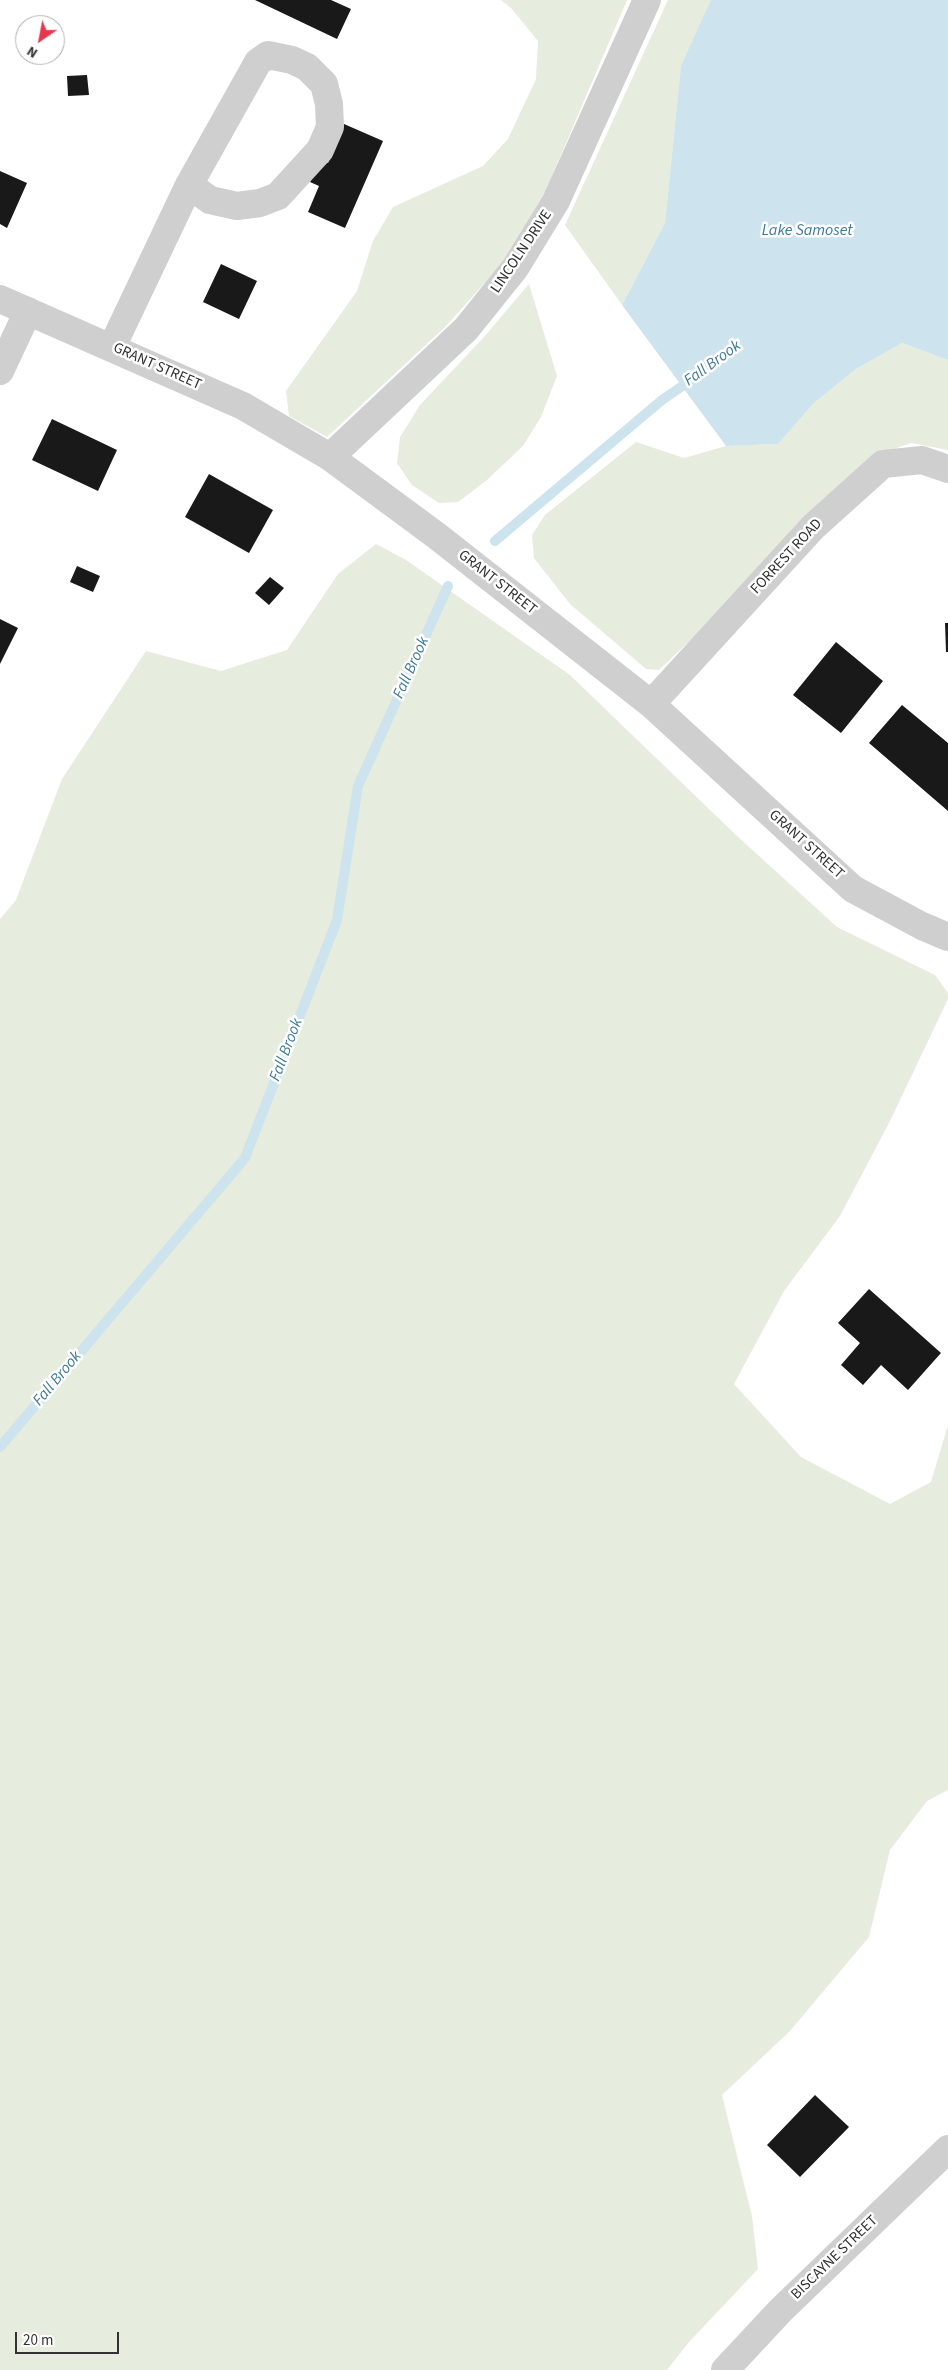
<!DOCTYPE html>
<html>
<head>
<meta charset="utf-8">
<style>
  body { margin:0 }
  #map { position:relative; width:948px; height:2370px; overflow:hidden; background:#fff; font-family:"Source Sans 3",sans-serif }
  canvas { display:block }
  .north { position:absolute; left:15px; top:15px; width:50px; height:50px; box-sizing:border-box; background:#fff; border:1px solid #adadad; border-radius:50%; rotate:213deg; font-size:14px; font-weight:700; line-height:20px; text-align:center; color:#323232 }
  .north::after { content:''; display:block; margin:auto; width:18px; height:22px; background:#e8364e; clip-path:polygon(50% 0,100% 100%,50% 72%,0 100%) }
  .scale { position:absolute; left:15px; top:2332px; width:104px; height:22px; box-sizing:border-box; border:2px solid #323232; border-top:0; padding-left:6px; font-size:15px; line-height:18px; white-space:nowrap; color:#323232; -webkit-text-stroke:4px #fff; paint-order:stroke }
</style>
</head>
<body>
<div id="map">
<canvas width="948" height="2370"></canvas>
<div class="north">N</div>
<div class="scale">20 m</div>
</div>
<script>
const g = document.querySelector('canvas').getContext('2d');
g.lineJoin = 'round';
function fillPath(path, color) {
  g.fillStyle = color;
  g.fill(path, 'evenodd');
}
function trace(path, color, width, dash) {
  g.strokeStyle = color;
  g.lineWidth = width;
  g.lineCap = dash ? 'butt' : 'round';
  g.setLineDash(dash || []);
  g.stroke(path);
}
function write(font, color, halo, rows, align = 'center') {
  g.font = font + ' "Source Sans 3",sans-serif';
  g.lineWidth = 5;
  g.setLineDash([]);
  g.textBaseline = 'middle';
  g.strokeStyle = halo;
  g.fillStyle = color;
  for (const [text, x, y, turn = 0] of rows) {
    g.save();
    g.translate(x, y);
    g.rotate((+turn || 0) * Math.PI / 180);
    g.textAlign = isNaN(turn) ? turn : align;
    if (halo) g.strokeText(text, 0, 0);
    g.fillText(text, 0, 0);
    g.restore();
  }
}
fillPath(new Path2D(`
  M501,0h126l-81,190 -46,76 -55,61 -118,110 -38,-21 -3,-25 71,-100 16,-50 20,-34 90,-41 25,-27 28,-60 2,-38 -27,-33z
  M668,0h44l-31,67 -16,156 -43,82 -57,-80z
  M529,284l28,92 -16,41 -18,29 -36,34 -29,22 -19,1 -27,-18 -15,-22 3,-26 20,-32 64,-68z
  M902,343l46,17v90l-37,-7 -40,14 -157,161 -55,52 -13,-1 -76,-65 -36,-46 -2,-23 13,-20 91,-73 48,16 42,-12 52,-2 36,-41 42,-34z
  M376,544l30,16 164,115 166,160 101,92 98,48 13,18v6l-58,122 -50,95 -56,75 -50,93 67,73 89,47 41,-22 17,-57v365l-21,11 -37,49 -21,87 -79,94 -68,64 30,121 6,53 -69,73 -22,28h-667v-1451l16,-19 46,-121 84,-128 75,20 66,-21 51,-76z`), '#e6ecde');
fillPath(new Path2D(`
  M711,0h237v360l-46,-17 -46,26 -42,34 -36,41 -52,2 -104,-141 43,-82 16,-157z`), '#cde3ee');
trace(new Path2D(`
  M495,541l167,-141 29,-20
  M0,1447l245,-289 92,-238 21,-134 90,-200`), '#cde3ee', 10);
fillPath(new Path2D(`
  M255,0h76l20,9 -14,30z
  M87,75l2,20 -21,1 -1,-20z
  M344,124l39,17 -38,87 -37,-16 11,-26 -9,-4 11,-23 7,4z
  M0,171l27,12 -20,45 -7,-4z
  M221,264l36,17 -18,38 -36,-17z
  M52,419l65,31 -19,41 -66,-31z
  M209,474l64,36 -24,43 -64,-36z
  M77,566l23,10 -7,16 -23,-10z
  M270,577l14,11 -15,17 -14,-12z
  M0,619l18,9 -18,36z
  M945,623h3v29h-2z
  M836,642l47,39 -42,52 -48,-38z
  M902,705l46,38v68l-79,-68z
  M869,1289l72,64 -33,37 -27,-25 -18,20 -22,-20 19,-22 -22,-20z
  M815,2095l34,32 -49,50 -33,-32z`), '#191919');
trace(new Path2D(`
  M0,299l243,107 87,51 107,79 214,168 202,185 69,37 26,11
  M112,347l77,-162 21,15 27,6 23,-3 18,-7 42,-46 10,-23 -1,-23 -5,-20 -17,-17 -15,-7 -24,-5 -10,7 -69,123
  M0,371l28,-60
  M330,457l136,-128 49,-61 41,-67 91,-201
  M651,704l162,-177 70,-63 39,-4 26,9
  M725,2370l55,-59 168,-162`), '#cfcfcf', 28);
write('15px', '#323232', '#fff', [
  ["LINCOLN DRIVE",522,252,-56],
  ["GRANT STREET",157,367,24],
  ["FORREST ROAD",787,557,-47],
  ["GRANT STREET",497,583,38],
  ["GRANT STREET",806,845,42],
  ["BISCAYNE STREET",835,2258,-44]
]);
write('italic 16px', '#3e7a97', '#fff', [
  ["Lake Samoset",807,231],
  ["Fall Brook",713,364,-36],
  ["Fall Brook",412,668,-66],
  ["Fall Brook",287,1050,-69],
  ["Fall Brook",58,1379,-50]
]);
</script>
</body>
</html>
